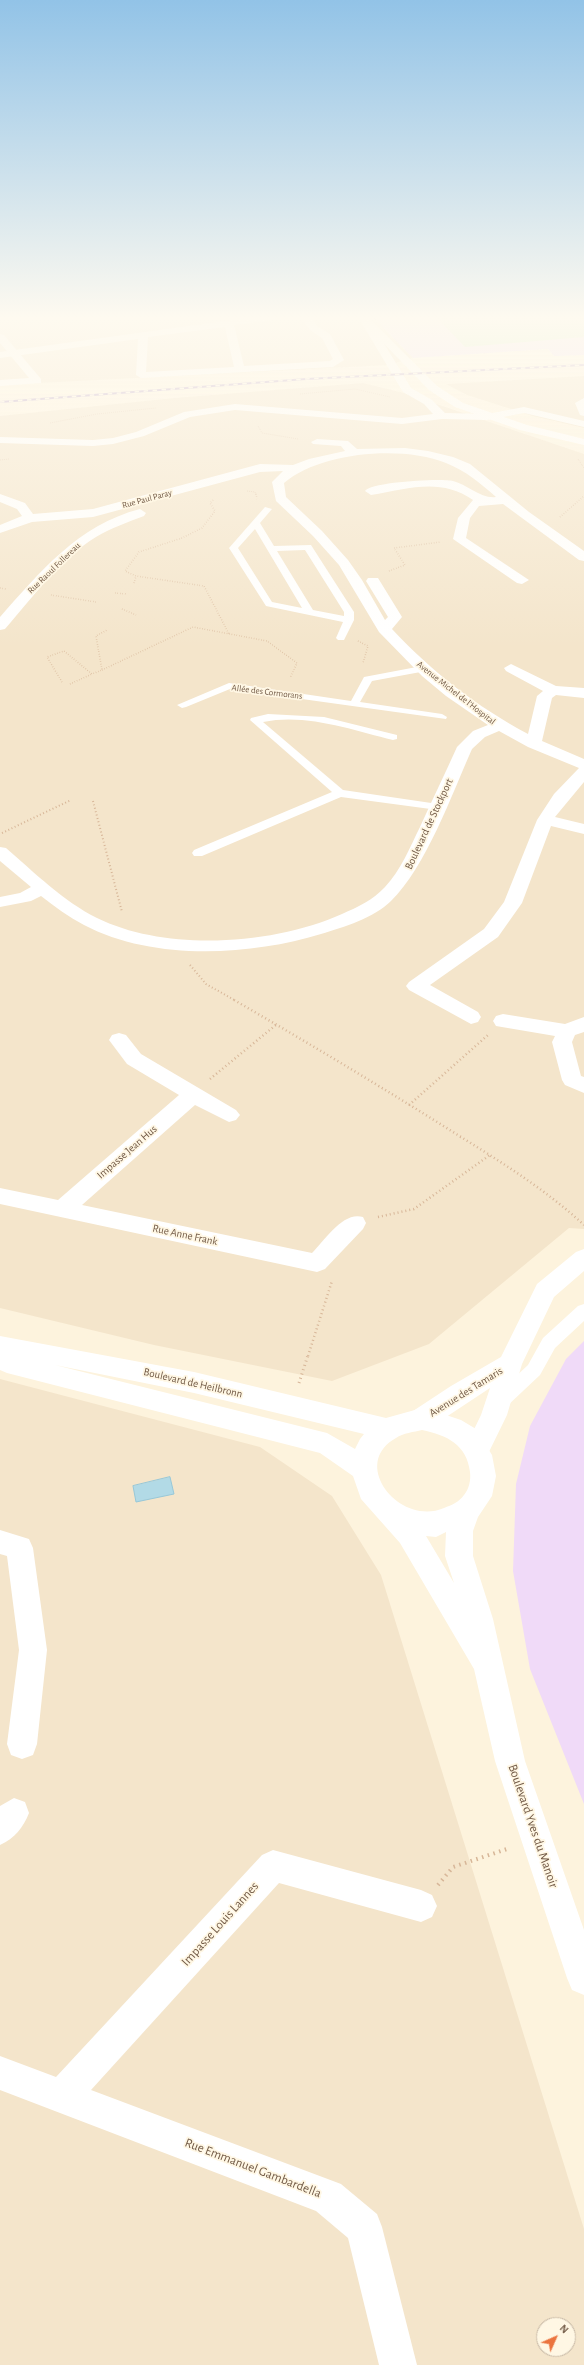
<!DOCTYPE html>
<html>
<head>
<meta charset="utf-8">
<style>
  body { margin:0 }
  #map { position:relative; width:584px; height:2365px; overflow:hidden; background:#fdf3dd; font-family:"Alegreya Sans",sans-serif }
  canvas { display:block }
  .north { position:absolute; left:536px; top:2317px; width:40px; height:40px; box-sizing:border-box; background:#fff7e4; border:1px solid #c7b8a5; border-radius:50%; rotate:45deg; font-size:11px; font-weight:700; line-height:16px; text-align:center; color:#725a46 }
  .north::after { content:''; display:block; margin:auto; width:14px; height:18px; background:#eb743e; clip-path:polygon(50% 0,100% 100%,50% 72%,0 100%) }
</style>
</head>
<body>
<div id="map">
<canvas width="584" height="2365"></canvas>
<div class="north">N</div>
</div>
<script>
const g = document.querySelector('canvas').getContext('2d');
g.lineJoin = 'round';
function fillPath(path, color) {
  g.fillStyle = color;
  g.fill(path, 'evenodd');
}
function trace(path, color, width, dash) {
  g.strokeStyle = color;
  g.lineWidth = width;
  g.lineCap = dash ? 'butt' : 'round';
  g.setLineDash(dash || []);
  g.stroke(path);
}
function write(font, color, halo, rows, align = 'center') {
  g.font = font + ' "Alegreya Sans",sans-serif';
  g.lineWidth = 3.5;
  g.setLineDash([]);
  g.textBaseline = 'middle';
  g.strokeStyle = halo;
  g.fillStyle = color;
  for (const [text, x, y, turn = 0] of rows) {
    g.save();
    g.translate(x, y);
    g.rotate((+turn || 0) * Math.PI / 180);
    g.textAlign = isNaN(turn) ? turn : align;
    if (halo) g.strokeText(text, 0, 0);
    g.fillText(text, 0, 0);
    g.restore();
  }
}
fillPath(new Path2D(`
  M0,317h373l40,41 -24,7 -389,20z
  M584,376v52l-51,-12 -66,-21 -21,-11z
  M363,383l41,10 180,61v775l-15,-1 -140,116 -97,37 -178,-36 -154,-37v-892l174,-18z
  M0,1379l260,68 72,49 49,79 203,654v136h-584zM544,2325h24v24h-24z`), '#f4e5cb');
fillPath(new Path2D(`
  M373,317h211v38l-30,1 -6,-7 -135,9z
  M584,1341v463l-54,-135 -17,-98 3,-87 14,-58 36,-67z`), '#f0daf8');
fillPath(new Path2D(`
  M436,317h148v20l-119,10z`), '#caeabc');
const water = new Path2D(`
  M170,1477l4,17 -38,8 -3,-16z`);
fillPath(water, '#b2dae6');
trace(water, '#98c8d8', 1);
trace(new Path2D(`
  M300,394l55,-5 35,8
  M50,423l47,-9 59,-6
  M258,426l4,7 36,6
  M578,459l6,9
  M0,460l9,-1
  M247,491l8,1 1,3`), '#d7b698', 1, [0.5, 1.5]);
trace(new Path2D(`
  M256,494l1,5
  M213,500l-3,3 5,8 -13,17 -20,10 -43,14 -14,19 11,5 68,10 25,48
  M560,517l24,-21
  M389,571l16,-6 -11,-17 47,-6
  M134,583l2,-7
  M0,588l6,1
  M115,593l12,1
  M51,595l45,7
  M122,609l14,6
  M358,641l10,5 -5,17
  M102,670l91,-43 74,14 30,22 -7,15
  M62,682l-15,-25 17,-6 28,23 10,-4 -6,-34 11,-6
  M70,684l22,-10`), '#d7b698', 1.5, [0.5, 2]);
trace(new Path2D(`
  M93,801l29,111
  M2,833l69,-33
  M190,965l16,19 30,17`), '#d7b698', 2, [1, 2.5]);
trace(new Path2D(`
  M234,1000c71,41 141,83 211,127 48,30 98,60 139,98
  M210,1079l67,-55
  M409,1105l79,-70
  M378,1217l36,-8 76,-54
  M308,1356l24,-75`), '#d7b698', 2.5, [1, 3]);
trace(new Path2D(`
  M299,1383l9,-28`), '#d7b698', 3, [1, 3.5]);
trace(new Path2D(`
  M438,1885l15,-18 57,-19`), '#d7b698', 4, [1.5, 4.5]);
fillPath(new Path2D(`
  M265,507l7,2 -12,14 14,23 37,-1 43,67v8l-10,20h-6l-2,-2 7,-16 -77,-16 -37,-58zM255,529l47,79 -30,-6 -34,-54zM305,550l39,62v4l-31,-6 -36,-59z
  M422,666l4,1v4l-54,10 -12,21 82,12 5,3 -1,2 -216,-30 -44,18 -4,1 -5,-3 52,-22 122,18 13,-24z
  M268,714l56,3 73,18v4l-4,1c-41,-10 -87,-27 -130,-18l80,68 95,14 6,3 -6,3 -97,-13 -139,59h-8l-2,-3 2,-3 138,-58 -82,-72 1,-2z
  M584,1304v17l-29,27 -15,27 -34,32 -6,2 -6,-2 -3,-5 3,-5 34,-32 15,-27 35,-32z`), '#fff');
fillPath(new Path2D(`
  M0,334l4,1 37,44v4l-41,3v-6l29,-2 -29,-35z`), '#fff');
fillPath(new Path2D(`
  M254,317h25l-5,3 -40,5 10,41 86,-5 3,-2 -11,-21 -12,-8 -9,-13h10l6,9 13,8 14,26 -11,7 -192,11 -5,-3 2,-36 -138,19v-6zM225,327l9,40 -88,5 2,-35z
  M358,317h10l43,71 21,12 13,13 42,1 37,-7 60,14v6l-60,-14 -37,7 -45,-1 -40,5 -167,-14 -45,7 -46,19 -31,8 -20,2 -93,-3v-6l93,3 20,-2 23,-6 48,-20 51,-8 167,14 31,-4 -9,-10 -21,-12z
  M584,398v18l-4,-1 -5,-12z
  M317,439l31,2 9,8 48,-1 23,3 25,6 17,7 59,48 55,39v10l-5,-1 -76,-56 -24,2 -9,12 -4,20 63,42 -7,4 -5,-1 -64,-44 5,-21 15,-18c-33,-23 -65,-11 -102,-5l-6,-4c6,-9 76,-13 88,-10 15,4 28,18 43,16 -16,-14 -30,-26 -50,-34 -44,-18 -126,-11 -162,20l2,14 36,34 26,29 14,20 23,40 3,-3 -22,-36 2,-3h10l24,39 -10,12c40,43 84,77 136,105l9,-38 6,-5 -37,-20 -2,-3 7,-4 45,22 28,2v10l-28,-3 -4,3 -10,43 42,18v23l-29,35 29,7v10l-33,-8 -29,77 -24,34 -68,48 48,27 3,5 -3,5 -7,2 -62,-34 -3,-4 3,-4 75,-53 20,-27 33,-82 17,-26 25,-26 -51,-21 -29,-16 -14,6 -13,12c-20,45 -46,118 -81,152 -17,17 -47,26 -70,33 -72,22 -169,27 -237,-9 -15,-8 -29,-18 -43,-29l-10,5 -31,6v-10l20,-4 11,-6 -31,-26v-14l6,1c29,25 57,53 91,70 69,34 176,27 245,-4 16,-7 31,-14 43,-27 16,-17 25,-40 35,-60 12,-27 25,-53 37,-80l16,-16 15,-6 -42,-29 -24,-20 -43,-44 -40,-67 -26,-29 -37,-35 -4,-19 11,-11 -23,1 -167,45 -61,5 -32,11v-8l22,-9 -5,-7 -17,-7v-8l25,9 8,11 60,-5 167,-45 33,1 16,-6 36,-8 -4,-5 -28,-2 -2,-2z
  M140,509l6,4 -2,3c-16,6 -33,12 -48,21 -36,22 -63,60 -91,92l-5,1v-13c40,-45 78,-92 140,-108z
  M503,1014l62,10 19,-7v15l-9,3 -3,7 9,34 3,1v16l-19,-8 -3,-5 -10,-38 3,-6 -59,-10 -3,-5 3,-5z
  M119,1033l7,2 15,19 95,56 4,5 -4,5 -7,2 -34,-17 -113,100 230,48c13,-13 31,-42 51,-36l3,6 -3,6 -38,40 -8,3 -317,-68v-16l58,12 121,-105 -52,-31 -18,-24 3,-5z
  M584,1249v22l-30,26 -32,67 -15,51 -21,43 -9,3 -9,-3 -4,-8 17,-35 9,-27 -59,39 -9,3 -9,-3 -4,-8 4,-8 38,-25 50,-29 36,-73 39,-32z
  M0,1530l29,9 4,9 14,102 -10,94 -4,11 -11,4 -11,-4 -4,-11 12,-94 -12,-94 -7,-2z
  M14,1798l11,4 4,11c-6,15 -14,25 -29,32v-39z
  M273,1850l148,40 11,5 5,11 -5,11 -11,5 -142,-39 -188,207 250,94 36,30 5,13 35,138h-38l-31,-127 -32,-27 -316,-121v-34l56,21 206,-222z`), '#fff');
fillPath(new Path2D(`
  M358,317h10l69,69 26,17 64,22 57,14v6l-64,-15 -65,-23 -26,-17z
  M0,1336l194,36 192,46 36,-10 6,1 33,11 15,9 16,26 4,21 -4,20 -14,21 -5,14v25l20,63 32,142 59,169v65l-12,-5 -5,-12 -72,-217 -21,-92 -74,-126 -39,-44 -8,-23 -33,-23 -313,-80 -7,-3zM55,1365l139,28 170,41 -4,5 -5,10 -28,-16zM422,1430c25,5 45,15 48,42 1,8 -1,17 -6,23 -5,7 -12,10 -20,13 -44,19 -95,-44 -48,-70 7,-5 18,-6 26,-8zM446,1532l-1,24 9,27 -28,-47 10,1z`), '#fff');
const rail = new Path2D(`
  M0,402l306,-23 278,-14`);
trace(rail, '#b69dc5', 2);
trace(rail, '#fff7e4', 1.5, [4.5]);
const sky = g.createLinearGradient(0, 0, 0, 648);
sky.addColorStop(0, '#92c3e7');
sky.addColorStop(0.49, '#fefaf0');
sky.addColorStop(1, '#fefaf000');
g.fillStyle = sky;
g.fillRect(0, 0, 584, 648);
write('9px', '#725a46', '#fff7e4', [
  ["Rue Paul Paray",147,499,-15],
  ["Rue Raoul Follereau",54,568,-44],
  ["Allée des Cormorans",267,692,7],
  ["Avenue Michel de l'Hospital",456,693,38]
]);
write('11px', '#725a46', '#fff7e4', [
  ["Boulevard de Stockport",429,824,-65],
  ["Impasse Jean Hus",127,1152,-41],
  ["Rue Anne Frank",185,1235,12],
  ["Boulevard de Heilbronn",193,1383,13],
  ["Avenue des Tamaris",466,1392,-32]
]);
write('13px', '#725a46', '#fff7e4', [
  ["Boulevard Yves du Manoir",533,1826,71],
  ["Impasse Louis Lannes",220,1924,-48],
  ["Rue Emmanuel Gambardella",253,2168,21]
]);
</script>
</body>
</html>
